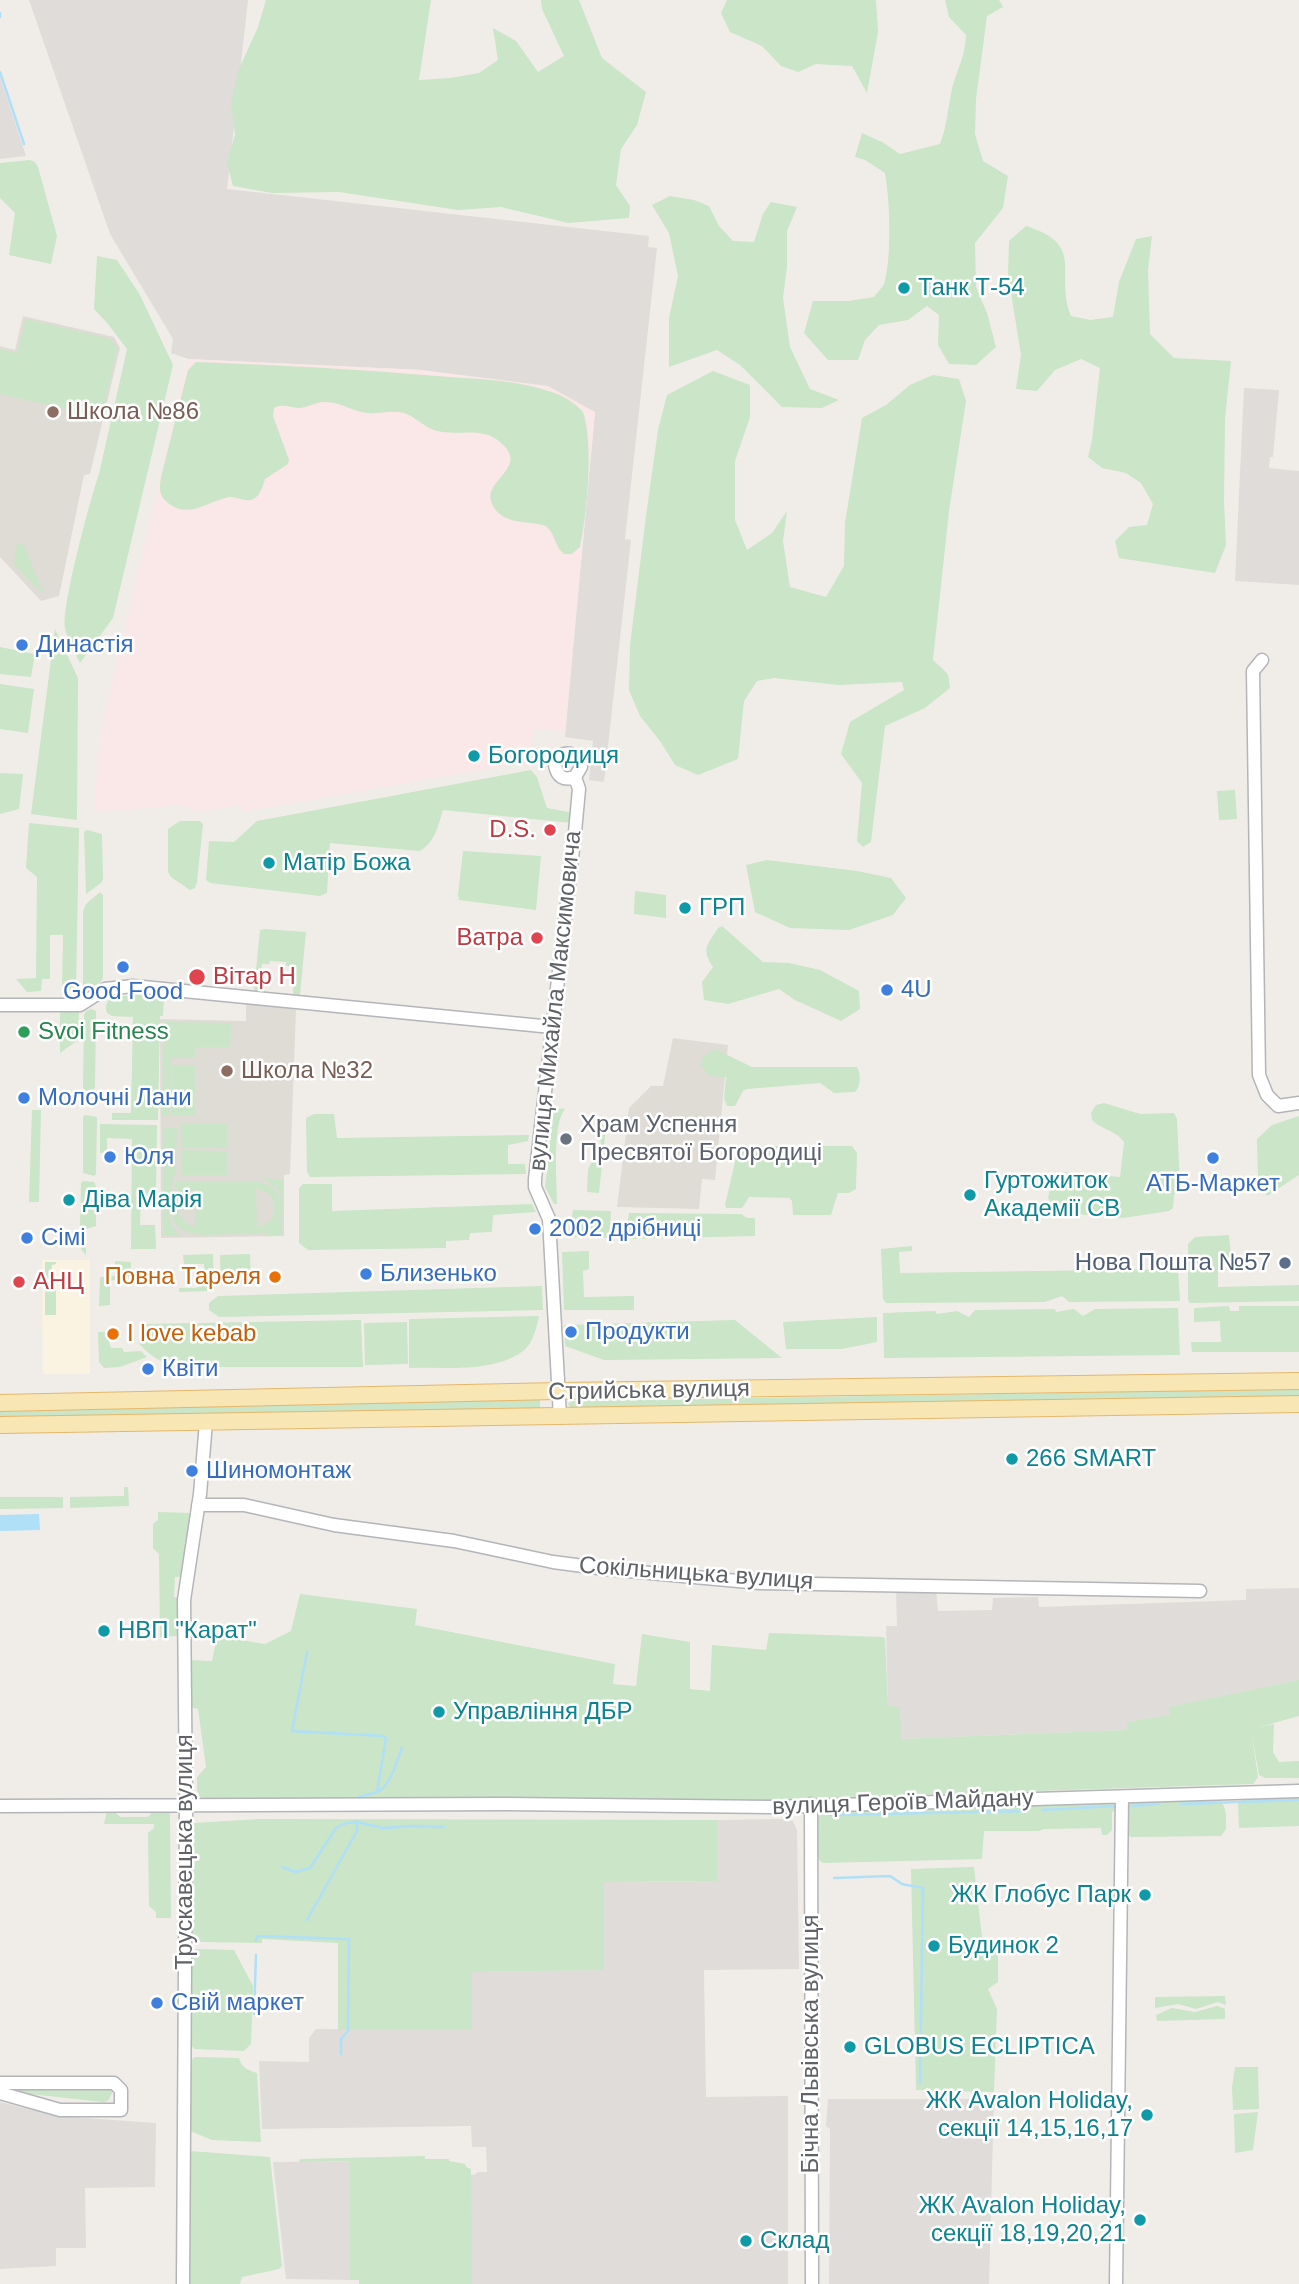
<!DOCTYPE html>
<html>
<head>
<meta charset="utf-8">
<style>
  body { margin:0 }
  canvas { display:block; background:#f0ede8 }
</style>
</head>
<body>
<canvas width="1299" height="2284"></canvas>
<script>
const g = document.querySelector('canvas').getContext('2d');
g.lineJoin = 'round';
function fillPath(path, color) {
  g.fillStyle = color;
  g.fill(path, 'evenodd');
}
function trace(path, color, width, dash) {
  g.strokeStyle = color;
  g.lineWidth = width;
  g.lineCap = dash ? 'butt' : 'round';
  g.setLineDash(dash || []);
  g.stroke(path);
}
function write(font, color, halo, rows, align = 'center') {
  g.font = font + ' Arial,sans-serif';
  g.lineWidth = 5;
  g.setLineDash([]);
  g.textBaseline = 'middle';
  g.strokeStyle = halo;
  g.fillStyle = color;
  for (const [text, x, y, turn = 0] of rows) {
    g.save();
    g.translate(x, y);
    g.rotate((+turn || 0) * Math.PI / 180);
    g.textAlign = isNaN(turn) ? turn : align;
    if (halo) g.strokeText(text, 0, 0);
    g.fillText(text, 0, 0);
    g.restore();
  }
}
fillPath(new Path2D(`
  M42,1260h48v114h-47z`), '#fbf3e1');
fillPath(new Path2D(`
  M29,0h219l-21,189 422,47 -1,11 9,1 -32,291 6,1 -27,242 -15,-2 4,-39 -28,-4 30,-325 -173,-42 -234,-11 -17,-6 2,-14 -63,-105z
  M0,77l26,79 -26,3z
  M1244,388l35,2 -6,67h-3l-1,11 30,3v114l-64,-4z
  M1299,1588v92l-129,27v8l-43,7v8l-227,9 -12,-32 -2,-81h11l-1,-37 40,1 2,21 54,-1 1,-12 45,-1 1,10 207,-7v-11z
  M786,1819l7,2 4,9 2,139 -95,1 2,127 82,-1v188h-429v-4l-73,-1 -13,-117 87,-1v11l112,3 4,-1 1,-2h10l-1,-25h-14l-1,-21 -209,3 -3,-68 50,1v-24l7,-9 155,1 1,-58 132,-2v-88l112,-1 1,-61z
  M828,2099h166l-5,185h-160l1,-155 -4,-3z
  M0,2102l57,14 99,7 -1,64 -70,1 1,60h-30v18l-56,3z`), '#dfdcda');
fillPath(new Path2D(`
  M23,316l91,21 6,11 -30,126 -6,1 -25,121 -18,5 -41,-44v-211l15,4z
  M246,1001l48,7 2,3 -6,163 -6,1v61l-123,2 -1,-219 86,2z
  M673,1038l55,7 -13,135 -13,-1 -3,30 -82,-2 12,-99 22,-22h12z`), '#dfdcd6');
fillPath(new Path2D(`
  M188,359l234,11 126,16 47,26 -30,320 -30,-4 -4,13 1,20 -290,51 -1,-7 -45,7 -12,-7 -90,7 6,-76z`), '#fae7e7');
fillPath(new Path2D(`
  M266,0h165l-12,80 32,-2 28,-5 19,-13 -5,-32 23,13 22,31 26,-16 -22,-47 -1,-9h38l23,58 44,34 -9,33 -16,24 -5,36 14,21 -1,12 -61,5 -67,-16 -43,3 -119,-18 -67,1 -39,-7 -6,-23 8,-29 -4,-31 8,-34 19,-42z
  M727,0h149l2,32 -11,61 -15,-27 -36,-2 -18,8 -17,-6 -19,-20 -32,-14 -9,-19z
  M945,0h54l4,7 -16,9 -11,83 -1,35 8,27 25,15 -5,32 -28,35 1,44 11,26 9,34 -20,18 -27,-1 -11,-19 1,-30 -12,-9 -19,14 -29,5 -14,15 -7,20h-30l-24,-27 9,-32h36l25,-4c3,-4 8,-9 10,-13 8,-26 6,-84 1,-111l-20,-13 -10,-3 7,-24 20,9 18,12 40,-10c7,-18 8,-36 12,-55 5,-20 13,-31 14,-54l-17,-18z
  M30,160l5,2 3,5 19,69 -6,28 -42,-9 6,-42 -15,-15v-35z
  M670,196l24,4 15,6 10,20 14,15 21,1 9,-28 8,-12 26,5 -10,24v36l-4,31 7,49 20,42 29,11 -17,8 -40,-1 -42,-42 -23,-15 -48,17v-49l9,-42 -9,-43 -17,-28z
  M1026,226c61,19 28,47 45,90l19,4 23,-3 6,-35 17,-43 16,-3 -4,34 2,64 24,24 57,3 -6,58 -1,83 2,43 -11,28 -96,-15 -4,-17 14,-14 18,-2 6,-21 -12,-21 -15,-10 -24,-5 -14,-11 4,-17 8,-72 -19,-9 -26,11 -18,21 -21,-2 5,-34 -13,-81 1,-33z
  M97,256l20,4 23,35 33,70 -60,253 -33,45c-5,-11 -13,-24 -15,-35 -4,-20 26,-132 34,-154l28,-125 -19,-25 -14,-15z
  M26,319l85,20 6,9 -15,69 -102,-23v-45l17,4z
  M196,362c80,3 160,7 240,14 35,3 73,3 106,13 15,4 31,11 41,23 11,32 4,101 -3,135l-8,7h-8c-9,-7 -9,-21 -18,-28 -19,-6 -47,0 -55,-25 -6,-19 31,-32 16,-52 -21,-26 -44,-12 -70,-18 -12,-3 -21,-14 -33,-18 -12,-3 -25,1 -37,0 -15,-2 -27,-11 -41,-11 -9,-1 -17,5 -26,6 -10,0 -17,-5 -26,0l-1,8 16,44 -1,4 -23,15c-2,6 -4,15 -10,19 -8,6 -17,-2 -26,-1 -20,4 -39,21 -58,8 -12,-8 -12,-15 -10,-28l27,-107z
  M713,371l37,14v32l-15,44v59l12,30 25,-17 15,-22 -4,30 7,46 36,10 18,-31 1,-43 17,-105 24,-13 24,-20 23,-10 26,4 7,22 -17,110 -16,149 15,14 2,14 -25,20 -40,18 -14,116 -8,5 -6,-6 5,-58 -21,-29 9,-32 54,-32 -2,-8 -63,3 -65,-7 -17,3 -13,20 -6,58 -40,16 -23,-10 -15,-24 -20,-25 -11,-26 1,-45 16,-129 12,-86 9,-35z
  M17,543l7,2 20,50 -30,-30z
  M55,629l23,49 -1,142 -46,-6z
  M0,647l35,7 -4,23 -31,-3z
  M0,684l34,5 -6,44 -28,-4z
  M531,770l6,7 10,31 26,5 -1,10 -129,-13c-5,16 -8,32 -23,41l-90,-8 -3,50 -7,3 -110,-13 -4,-3 3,-39 25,1 23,-21z
  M0,773l23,1 -4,35 -19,5z
  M1235,790l2,29 -18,1 -2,-29z
  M180,821h20l3,3 -6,58 -2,6 -5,2 -19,-13 -3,-5v-43z
  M29,823l50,5 -3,162h-14l1,-55h-13v44h-8l-1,12 -14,1 -11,-13 20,-1 1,-101 -11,-9z
  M87,830l15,4 1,45 -2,4 -15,11 -2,-62z
  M463,851l78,5 -5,54 -77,-10 -1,-5z
  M767,860l90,11 34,7 15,20 -13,17 -44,15 -59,-2 -35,-16 -9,-47z
  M635,891l31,4v23l-32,-4z
  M100,892l3,3v82l-2,5 -15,8 -3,-2v-76l3,-8z
  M722,926l41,36 26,1 31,7 39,21 1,18 -19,12 -46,-21 -16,-11 -51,15 -24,-4 -2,-18 11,-15c-12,-19 -6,-21 5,-39z
  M265,929l41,3 -6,63 -7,-1 2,-27 -9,-1v-4l-16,-1 -1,3h-7l-2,15 6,1 -1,11 -11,-1 6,-60z
  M134,994l30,4 -1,18h-3l-2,104h-46v-7h19l2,-96 -21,-1 -5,-3c-5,-18 13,-17 26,-17z
  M91,1009l5,2v3l-1,73 -3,5 -4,1 -5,-5 1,-73 2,-4z
  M60,1012h19l-1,28 -18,13z
  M164,1022l67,1 -1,24h-35v11h-24l-1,57h-8z
  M715,1049l37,18h105c4,7 4,19 -2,25l-21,1 -14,-10 -73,6 -4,2 -8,15h-8l-3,-8 2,-21 -17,-1 -8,-11 2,-8z
  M172,1065h23v50h-23z
  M1104,1103l36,11 34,-1 3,6 3,66 -6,10 -1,13 -4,3 -46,7 -58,-5 -9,-3 -8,-12 5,-22 11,-4 56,5 4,-35c-10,-13 -22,-12 -32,-22l-1,-7 5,-8z
  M554,1108l11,1c-13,15 -8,72 -8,95h-3l-9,-17z
  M32,1110h9l-2,92h-10z
  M314,1114h20l3,24 192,-3 -1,6 -20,4v19h17l1,10 -216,3 -3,-5 -1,-54z
  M85,1115l12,2 -1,57 -2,2 -11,-3v-56z
  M1299,1116v59l-32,21 -9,-20 -1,-37 15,-14z
  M598,1117l9,1 -8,75 -12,-1 1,-23 13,-24z
  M181,1123h46v25h-46z
  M100,1124l57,1 -1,72h-15l-1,28h15l1,24h-25l1,-110 -25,-1v15h-7z
  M163,1128h14l-1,46 -3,1c0,21 -14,45 9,61h-19z
  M745,1146h107l5,7 -1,36 -7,4h-11l-7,22h-38l-1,-14 -3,-3 -40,-1 -7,11h-16l-1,-3 13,-56z
  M181,1150l46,1v24h-46z
  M263,1178l20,2 -1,55 -20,1 8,-6c-12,6 -26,4 -39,4 -20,0 -52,7 -59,-19 -2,-10 1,-18 7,-26l-3,-1v-7h81l16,6 9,14 -4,-12zM256,1188l12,5c12,14 7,30 -11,34zM195,1189h1l-1,38c-22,-6 -22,-32 0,-38z
  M83,1181l11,1 2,4v40l-10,3v26l-5,-6 1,-21 -2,-2 1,-43z
  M303,1184h29v27l200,-7 4,8 -43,3 -1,17 -22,1 -1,7 -23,1v7l-138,2 -9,-7v-55z
  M573,1210l38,1 -2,27 -41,-1z
  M629,1213l112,1 6,4h8v18l-130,3z
  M1229,1235l2,22 -13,1v29l81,-2v16l-109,2 -2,-3v-56l7,-7z
  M912,1246v5l-13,1 1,21 278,-4 2,32 -111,1 -7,-6 -17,6 -159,1 -3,-4 -2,-50z
  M589,1251v18l-6,2 1,26 50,-1v14h-70l-2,-58z
  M213,1254l1,33 -7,4 -28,1v-4h16l10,-3 -1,-21h-20l-1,-9z
  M250,1254l1,29 -30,1 -1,-29z
  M115,1261l16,1v14l-21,5v24l-11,1 1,-29 15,-1z
  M45,1262h11v2l-4,1 -1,12 5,1v37h-11z
  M542,1286l1,24 -324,7 -10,-7v-7l9,-7z
  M1229,1306l1,5h9v-5h60v46h-107l-1,-10h30l-1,-21 -26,1v-14z
  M1178,1308l2,47 -296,3 -1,-45 52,-2 2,3 20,-3 12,6 6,-7 80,-1 1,3 18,-3 9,7 12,-7z
  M539,1316c-2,10 -6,28 -16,35 -29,22 -78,16 -114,17v-49z
  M877,1317v25l-35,7h-56l-3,-27z
  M361,1320l2,47h-163c-30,-3 -42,-1 -62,-25l5,-4v-14z
  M735,1320l47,38 -178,2 -39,-14 -1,-21z
  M407,1322l1,42 -43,1 -1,-42z
  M98,1332h8l5,16h11l2,4 17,-1 6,6 -27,10 -16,1 -5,-6z
  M1299,1389v7l-728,12 -3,-4 3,-3z
  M540,1400v10l-540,8v-9z
  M124,1487h4l1,19 -59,2v-11l54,-1z
  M0,1497h63v11l-63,1z
  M158,1512l32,1 -8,64h-7l-1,20 8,1 -4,38 -18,1 -1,-83 -6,-6v-24l5,-4z
  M300,1594l117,15 -2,16 200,39 -2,20 23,2 6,-52 48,8v47l20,2 2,-46 54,5 3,-17 114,4 2,1 3,68 12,1 1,32 226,-9v-8l43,-7 -1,-8 130,-27v36l-43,12 18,-4 -1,28 6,10 20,-1v17h-34l-6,-3 -8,-46 7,48 -5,7 -437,14v3l-614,-1 -5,-9v-14l9,-10 -8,-58 -8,-2 -1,-47 23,1 5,-25 48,8 26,-13z
  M1299,1794v32l-60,2 -1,-24 7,-8z
  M1214,1797c14,7 12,18 12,32l-5,7 -90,1 -5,-3v-26l6,-7z
  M1109,1800l6,5v5l-3,2v18l-5,5h-5l-1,-7 -57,1 -5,2h-55l-2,28 -159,4 -3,-2 -4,-9 1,-34 8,-7z
  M111,1810l10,7h27l5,-6 17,2 1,105h-15v-6l-7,-6 -1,-73 6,-5v-4h-50l3,-13z
  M260,1819l457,1v61l-113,1v88l-132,2v58h-134v-87l-76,-4v4l-61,-1 -9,-8 -1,-102 3,-9z
  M974,1867l9,79 3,3 12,1v32l-10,7 9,20 -3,83 -78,-2 -5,-221z
  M196,1949l38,1 19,36 -2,58 -7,7 -49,-2 -5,-4v-93z
  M1225,1996l1,9 -8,-3 -22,7 -18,-5 -23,4v-11z
  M1217,2006l8,3v10l-68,2 -1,-6 16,-7 23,4z
  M195,2057l44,1c3,10 8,12 18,15l4,69 -49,-2 -22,-9 -2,-68z
  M1235,2067h23l1,42 -26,1 -1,-23z
  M11,2085l100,2 1,6 -4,8 -5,1 -92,-10z
  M1258,2112l-5,38 -18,3 -1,-39z
  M190,2151l80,6 12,109 -3,3 -37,8 -2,7h-51z
  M425,2156v3h24v2l16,3 1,3 5,2 1,115h-113v-4h-9v-119l-51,1 1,-3z`), '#cae5c7');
fillPath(new Path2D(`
  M39,1514l1,16 -40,1v-16z`), '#b0dff8');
trace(new Path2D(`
  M0,13v4
  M0,72l24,72
  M307,1652l-15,79 92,5 2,3 -9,53 -18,5 -2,3
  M377,1792c14,-6 19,-30 25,-44
  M1181,1804l118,-4
  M1132,1806l27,-2
  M1042,1810l72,-4
  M830,1815l198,-4
  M282,1867l14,5 14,-4 26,-40 10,-5 11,-1 26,6 29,-2 32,1
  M834,1878l56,-2 12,8 21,4 -3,194
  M307,1920l50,-89v-10
  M256,1941l1,-5 92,3 -1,92 -7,8v15
  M254,2014l2,-59`), '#b0dff8', 2.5);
const minor = new Path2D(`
  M1262,660l-9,11 6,404 8,20 11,11 21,-3
  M0,1005h80l25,-16 28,-3 419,41
  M560,1417l-11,-198 -14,-32v-8l40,-347 4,-43 -4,-12 6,-10c-2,-11 -10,-16 -20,-12l-6,10c2,12 9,16 20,12
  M198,1505h46l90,20 120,16 99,21 53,7 154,14 440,8
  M811,1804l1,480
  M0,1806l507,-2 265,3 527,-16
  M0,2083h114l7,7v20h-61l-60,-17
  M183,2284l3,-479 -2,-205 16,-106 6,-72
  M1116,2284l6,-487`);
const major = new Path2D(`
  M0,1403l558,-12 741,-10
  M0,1425l1299,-21`);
trace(minor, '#b3b5b8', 15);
trace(major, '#e5b76b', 18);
trace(minor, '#fff', 12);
trace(major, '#f8e6b5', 16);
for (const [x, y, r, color] of [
  [904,288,7,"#0f9aa8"],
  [53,412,7,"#8d6e63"],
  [22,645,7,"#3f7fe0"],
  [474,756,7,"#0f9aa8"],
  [550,830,7,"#e0444e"],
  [269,863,7,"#0f9aa8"],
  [685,908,7,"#0f9aa8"],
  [537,938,7,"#e0444e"],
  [123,967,7,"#3f7fe0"],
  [197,977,9,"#e0444e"],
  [887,990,7,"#3f7fe0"],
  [24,1032,7,"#2e9e5b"],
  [227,1071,7,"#8d6e63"],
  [24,1098,7,"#3f7fe0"],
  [566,1139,7,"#6b7280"],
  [110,1157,7,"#3f7fe0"],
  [1213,1158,7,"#3f7fe0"],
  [970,1195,7,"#0f9aa8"],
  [69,1200,7,"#0f9aa8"],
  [535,1229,7,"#3f7fe0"],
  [27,1238,7,"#3f7fe0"],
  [1285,1263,7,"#5c6f8a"],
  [366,1274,7,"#3f7fe0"],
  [275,1277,7,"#e8710a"],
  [19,1282,7,"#e0444e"],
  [571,1332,7,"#3f7fe0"],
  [113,1334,7,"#e8710a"],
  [148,1369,7,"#3f7fe0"],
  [1012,1459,7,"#0f9aa8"],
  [192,1471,7,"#3f7fe0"],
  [104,1631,7,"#0f9aa8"],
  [439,1712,7,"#0f9aa8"],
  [1145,1895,7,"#0f9aa8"],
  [934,1946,7,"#0f9aa8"],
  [157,2003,7,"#3f7fe0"],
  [850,2047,7,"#0f9aa8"],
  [1147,2115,7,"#0f9aa8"],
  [1140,2220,7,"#0f9aa8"],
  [746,2241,7,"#0f9aa8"]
]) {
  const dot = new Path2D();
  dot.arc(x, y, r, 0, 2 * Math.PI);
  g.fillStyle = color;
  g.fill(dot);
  trace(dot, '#fff', 2.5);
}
write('24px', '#0d838f', '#fff', [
  ["Танк Т-54",918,288],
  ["Богородиця",488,756],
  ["Матір Божа",283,863],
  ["ГРП",699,908],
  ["Гуртожиток",984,1181],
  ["Академії СВ",984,1209],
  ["Діва Марія",83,1200],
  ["266 SMART",1026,1459],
  ["НВП \"Карат\"",118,1631],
  ["Управління ДБР",453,1712],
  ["ЖК Глобус Парк",1131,1895,"right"],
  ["Будинок 2",948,1946],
  ["GLOBUS ECLIPTICA",864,2047],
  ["ЖК Avalon Holiday,",1133,2101,"right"],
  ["секції 14,15,16,17",1133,2129,"right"],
  ["ЖК Avalon Holiday,",1126,2206,"right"],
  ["секції 18,19,20,21",1126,2234,"right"],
  ["Склад",760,2241]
], 'left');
write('24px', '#785e54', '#fff', [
  ["Школа №86",67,412],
  ["Школа №32",241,1071]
], 'left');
write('24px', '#366cbe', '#fff', [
  ["Династія",36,645],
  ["4U",901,990],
  ["Good Food",123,992,"center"],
  ["Молочні Лани",38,1098],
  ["Юля",124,1157],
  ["АТБ-Маркет",1213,1184,"center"],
  ["2002 дрібниці",549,1229],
  ["Сімі",41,1238],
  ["Близенько",380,1274],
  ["Продукти",585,1332],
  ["Квіти",162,1369],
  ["Шиномонтаж",206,1471],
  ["Свiй маркет",171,2003]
], 'left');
write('24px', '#be3a42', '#fff', [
  ["D.S.",536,830],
  ["Ватра",523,938],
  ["Вітар Н",213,977,"left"],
  ["АНЦ",33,1282,"left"]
], 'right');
write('24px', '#5f6366', '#fff', [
  ["вулиця Михайла Максимовича",556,1001,-84],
  ["Стрийська вулиця",649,1391,-1],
  ["Сокільницька вулиця",696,1574,4],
  ["вулиця Героїв Майдану",903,1803,-2],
  ["Трускавецька вулиця",185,1852,-90],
  ["Бічна Львівська вулиця",811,2044,-90]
]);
write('24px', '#27864d', '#fff', [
  ["Svoi Fitness",38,1032]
], 'left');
write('24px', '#5b616d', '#fff', [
  ["Храм Успення",580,1125],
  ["Пресвятої Богородиці",580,1153]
], 'left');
write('24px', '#4e5e75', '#fff', [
  ["Нова Пошта №57",1271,1263]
], 'right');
write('24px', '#c56008', '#fff', [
  ["Повна Тареля",261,1277],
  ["I love kebab",127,1334,"left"]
], 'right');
</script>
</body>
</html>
